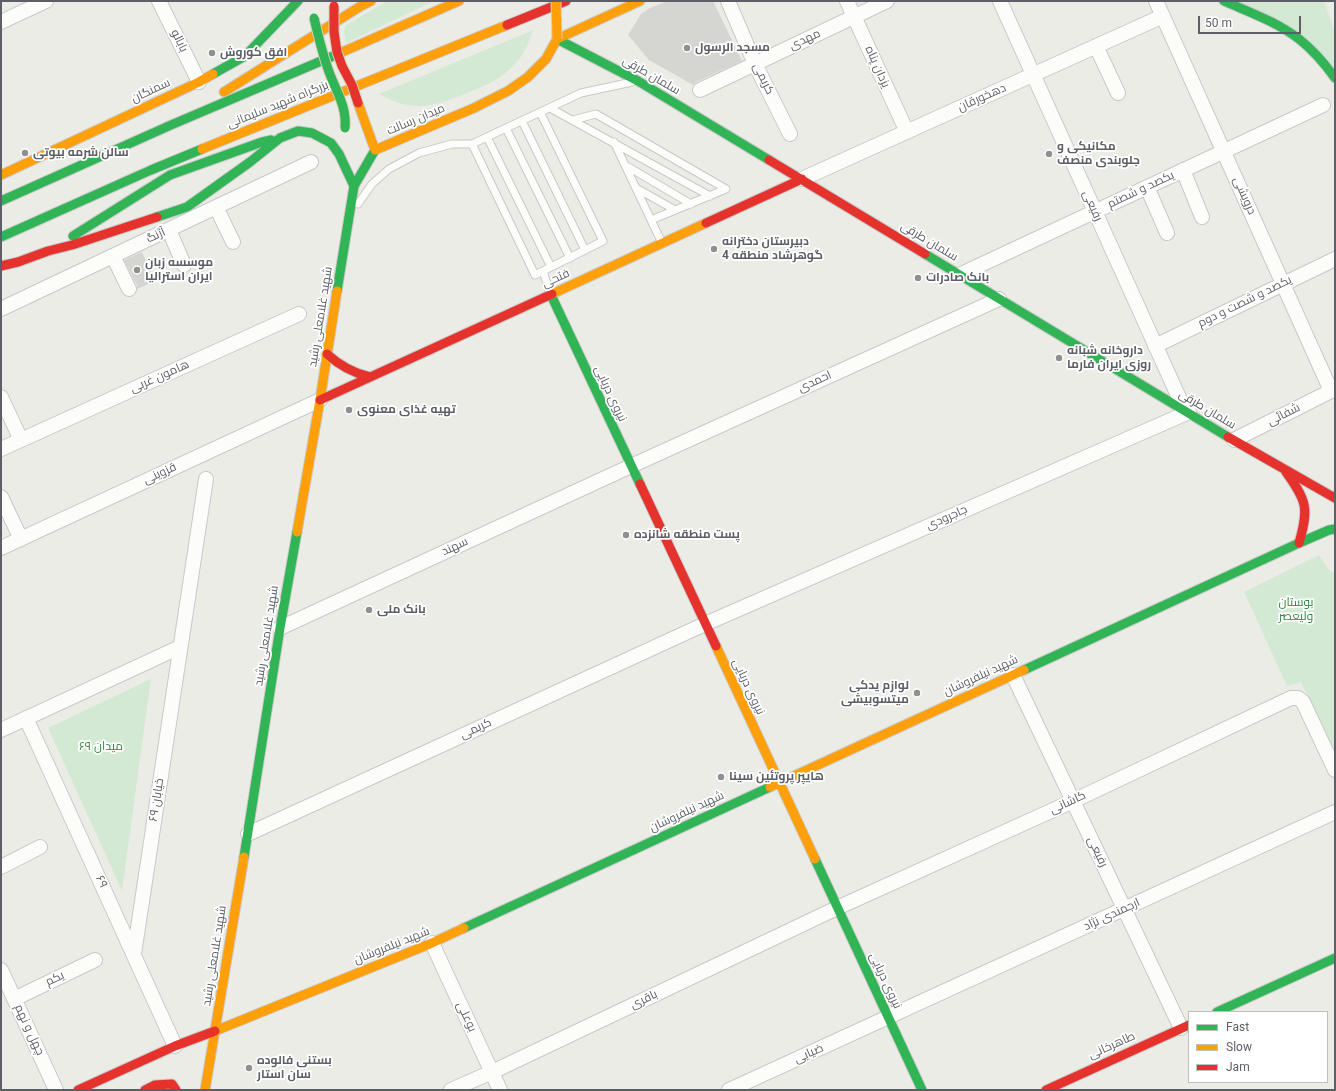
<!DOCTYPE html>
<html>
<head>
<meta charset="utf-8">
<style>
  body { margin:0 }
  #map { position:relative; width:1336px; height:1091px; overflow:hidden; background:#ecece7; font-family:Roboto,sans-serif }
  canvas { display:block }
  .frame { position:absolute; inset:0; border:2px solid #5c5f65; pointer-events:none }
  .legend { position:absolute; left:1188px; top:1011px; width:140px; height:72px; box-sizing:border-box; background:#fff; border:1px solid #bebfc1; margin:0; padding:5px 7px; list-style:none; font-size:12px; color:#5c5f65 }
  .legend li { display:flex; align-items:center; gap:8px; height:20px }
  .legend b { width:20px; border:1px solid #bebfc1 }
  .scale { position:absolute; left:1198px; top:16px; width:103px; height:18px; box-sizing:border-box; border:2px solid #5c5f65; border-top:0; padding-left:5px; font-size:12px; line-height:14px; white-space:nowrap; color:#5c5f65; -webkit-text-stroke:3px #fff; paint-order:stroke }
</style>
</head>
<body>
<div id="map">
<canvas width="1336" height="1091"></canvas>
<div class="frame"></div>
<ul class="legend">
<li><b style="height:5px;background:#30b455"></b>Fast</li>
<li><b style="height:5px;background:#ff9f0a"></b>Slow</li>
<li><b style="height:5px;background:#e5322d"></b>Jam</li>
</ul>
<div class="scale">50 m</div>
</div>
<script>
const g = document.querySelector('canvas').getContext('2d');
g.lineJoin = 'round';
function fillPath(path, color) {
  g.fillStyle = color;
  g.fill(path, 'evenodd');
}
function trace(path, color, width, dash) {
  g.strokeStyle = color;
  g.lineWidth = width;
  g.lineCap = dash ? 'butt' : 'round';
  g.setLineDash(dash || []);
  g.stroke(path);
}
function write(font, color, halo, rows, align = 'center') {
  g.font = font + ' Roboto,Cairo,sans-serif';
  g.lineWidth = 3.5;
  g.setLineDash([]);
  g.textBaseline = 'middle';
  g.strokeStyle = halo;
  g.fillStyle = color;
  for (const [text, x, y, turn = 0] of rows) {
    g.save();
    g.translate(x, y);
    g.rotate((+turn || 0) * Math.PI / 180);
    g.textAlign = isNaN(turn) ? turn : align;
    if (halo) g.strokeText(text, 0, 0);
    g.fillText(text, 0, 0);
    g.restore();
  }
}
fillPath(new Path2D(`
  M387,1h47l-88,42 -2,-11 1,-6z
  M1239,1h85l11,31v36z
  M533,30c-11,37 -32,50 -66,63 -34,14 -54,20 -88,1z
  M1319,555l9,14 7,4v186l-34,-77 -14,4 -43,-94z
  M151,679l-29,212 -74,-163z`), '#d4e9d4');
fillPath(new Path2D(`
  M668,1h45l29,60 -46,21 -3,3 -44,-25 -21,-25 13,-21 9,-6z
  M142,252l13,29 -18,8v-4l-13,-25z`), '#d5d5d1');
const lane = new Path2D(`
  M550,108l160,88
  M573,120l23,-6 130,75 -75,31
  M522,121l63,129
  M506,128l64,130
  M487,137l64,130
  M614,142l47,99
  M472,144l63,131 68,-34 -63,-129
  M625,165l66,39
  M636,188l39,22
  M358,204l14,-20 17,-15 30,-16 33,-9h20l109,-51 51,-11
  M543,271l7,22`);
const street = new Path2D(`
  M159,1l40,81
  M728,1l27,63 35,70
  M847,1l60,131
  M1000,1l185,410
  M1156,1l175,390
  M1,22l45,-21
  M1096,46l22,47
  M700,90l187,-89
  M1183,170l19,47
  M802,179l361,-163
  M1147,187l20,46
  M216,207l17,35
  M169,230l15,35
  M113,256l16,33
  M959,275l364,-170
  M1,309l310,-147
  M1155,346l180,-87
  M1,397l20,43
  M1234,440l101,-51
  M1,449l298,-135
  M1,497l20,42
  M1,548l319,-148
  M280,628l351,-162 368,-167
  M1013,675l168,353
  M26,718l149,328
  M1,730l179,-83
  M248,834l457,-210 484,-212
  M1,867l39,-20
  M432,943l68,147
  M134,954l72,-475
  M1,970l55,120
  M14,999l81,-39
  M451,1090l41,-18 345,-164 236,-107 218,-103h7l5,4 32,68
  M729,1090l606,-278`);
const fast = new Path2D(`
  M1224,1c25,11 53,21 75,38 14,11 26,25 36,39
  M557,39l81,42 131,79
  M213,74l32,-18 53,-55
  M1,201l170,-76 169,-72
  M157,217l30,-10 63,-45 30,-24 18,-7 14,2 19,10 8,11 15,32
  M73,236l97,-61 92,-33 9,-2
  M1,237l150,-67 51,-21
  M925,254l303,183
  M337,291l17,-105 21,-36
  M551,295l89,189
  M1024,670l275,-127 30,-13 6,-1
  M244,857l36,-229 17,-96
  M815,859l107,231
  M464,928l306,-141
  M1217,1012l118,-54`);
const slow = new Path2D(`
  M340,53l119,-52
  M224,92l137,-86 10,-5
  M358,103l17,47
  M202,149l305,-124
  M375,150l99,-42 34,-17 20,-14 18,-18 11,-20 83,-38
  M1,175l198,-93 14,-8
  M552,294l154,-71
  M297,532l23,-132 17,-109
  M716,646l99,213
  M770,787l254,-117
  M215,1031l217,-88 32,-15
  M205,1090l39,-233`);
const jam = new Path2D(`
  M507,25l59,-24
  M769,160l156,94
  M706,223l96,-44
  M1,266l17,-4 30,-11 24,-6 85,-28
  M327,354c13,12 26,19 43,23
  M320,400l232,-106
  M1228,437l107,61
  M1286,472c21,29 23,36 13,71
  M640,484l76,162
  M78,1090l97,-44 40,-15
  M145,1090l10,-5 17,-1 4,6
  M1046,1090l143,-65`);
trace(lane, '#c8c9c7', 9);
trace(street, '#c8c9c7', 16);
trace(fast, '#c9c9c8', 11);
trace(slow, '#c9c9c8', 11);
trace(jam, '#c9c9c8', 11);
trace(lane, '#fcfcfb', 7);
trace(street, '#fcfcfb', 14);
trace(fast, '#30b455', 9);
trace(slow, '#ff9f0a', 9);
trace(jam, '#e5322d', 9);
const fastBridge = new Path2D(`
  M314,18c4,17 8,34 14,51 7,21 19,36 17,59`);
const slowBridge = new Path2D(`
  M556,1l1,38`);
const jamBridge = new Path2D(`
  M334,6v26l3,20 5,14 10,19 6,18`);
trace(fastBridge, '#d4cfb4', 11, []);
trace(slowBridge, '#d4cfb4', 11, []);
trace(jamBridge, '#d4cfb4', 11, []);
trace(fastBridge, '#30b455', 9);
trace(slowBridge, '#ff9f0a', 9);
trace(jamBridge, '#e5322d', 9);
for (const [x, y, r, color] of [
  [687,48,4,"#8e9092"],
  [212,53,4,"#8e9092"],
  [25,153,4,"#8e9092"],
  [1049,154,4,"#8e9092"],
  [714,249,4,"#8e9092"],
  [137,270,4,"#8e9092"],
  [918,278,4,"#8e9092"],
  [1059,358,4,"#8e9092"],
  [349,410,4,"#8e9092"],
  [626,535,4,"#8e9092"],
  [369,610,4,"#8e9092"],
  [917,693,4,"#8e9092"],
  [721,777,4,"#8e9092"],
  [249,1068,4,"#8e9092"]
]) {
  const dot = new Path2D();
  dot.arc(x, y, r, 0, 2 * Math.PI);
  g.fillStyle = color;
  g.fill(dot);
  trace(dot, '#fff', 1.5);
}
write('12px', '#5c5f65', '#fff', [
  ["مهدی",805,40,-25],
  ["بابالو",179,41,64],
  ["یزدان پناه",877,67,66],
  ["سلمان طرقی",651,76,30],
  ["کریمی",763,79,64],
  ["سمنگان",151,91,-25],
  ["دهخورقان",982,98,-24],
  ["بزرگراه شهید سلیمانی",278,105,-22],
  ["میدان رسالت",416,120,-23],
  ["یکصد و شصتم",1141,190,-25],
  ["درویشی",1244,196,66],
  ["رفیعی",1092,206,66],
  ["آژنگ",156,236,-25],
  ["سلمان طرقی",929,242,31],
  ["فتحی",556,279,-25],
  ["یکصد و شصت و دوم",1245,302,-26],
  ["شهید غلامعلی رشید",321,317,-81],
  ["هامون غربی",160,377,-24],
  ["احمدی",815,382,-24],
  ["نیروی دریایی",610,394,65],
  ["سلمان طرقی",1207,410,31],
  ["شفائی",1284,415,-27],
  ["قزوینی",160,474,-25],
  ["جاجرودی",947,518,-24],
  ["سهند",455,547,-25],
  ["شهید غلامعلی رشید",267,636,-81],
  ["شهید نیلفروشان",981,676,-25],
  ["نیروی دریایی",748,687,65],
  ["کریمی",476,729,-25],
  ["خیابان ۶۹",157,800,-81],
  ["کاشانی",1068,803,-25],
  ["شهید نیلفروشان",687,812,-25],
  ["رفیعی",1097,852,65],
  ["۶۹",101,882,65],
  ["ارجمندی نژاد",1112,915,-25],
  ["شهید نیلفروشان",392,946,-22],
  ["شهید غلامعلی رشید",215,956,-81],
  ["یکم",55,979,-25],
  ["نیروی دریایی",885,981,65],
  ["باقری",644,1000,-25],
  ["بوعلی",466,1017,65],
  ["چهل و نهم",29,1030,65],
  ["طاهرخانی",1112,1046,-24],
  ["ضیایی",809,1054,-24]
]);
write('bold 12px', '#5c5f65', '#fff', [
  ["مسجد الرسول",695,48],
  ["افق کوروش",220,53],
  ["مکانیکی و",1057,147],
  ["جلوبندی منصف",1057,161],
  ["سالن شرمه بیوتی",33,153],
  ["دبیرستان دخترانه",722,242],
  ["گوهرشاد منطقه 4",722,256],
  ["موسسه زبان",145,263],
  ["ایران استرالیا",145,277],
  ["بانک صادرات",926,278],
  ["داروخانه شبانه",1067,351],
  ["روزی ایران فارما",1067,365],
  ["تهیه غذای معنوی",357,410],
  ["پست منطقه شانزده",634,535],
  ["بانک ملی",377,610],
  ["لوازم یدکی",909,686,"right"],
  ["میتسوبیشی",909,700,"right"],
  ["هایپر پروتئین سینا",729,777],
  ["بستنی فالوده",257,1061],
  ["سان استار",257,1075]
], 'left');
write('12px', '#348341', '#fff', [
  ["بوستان",1296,603],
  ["ولیعصر",1296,617],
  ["میدان ۶۹",101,747]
]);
</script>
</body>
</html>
